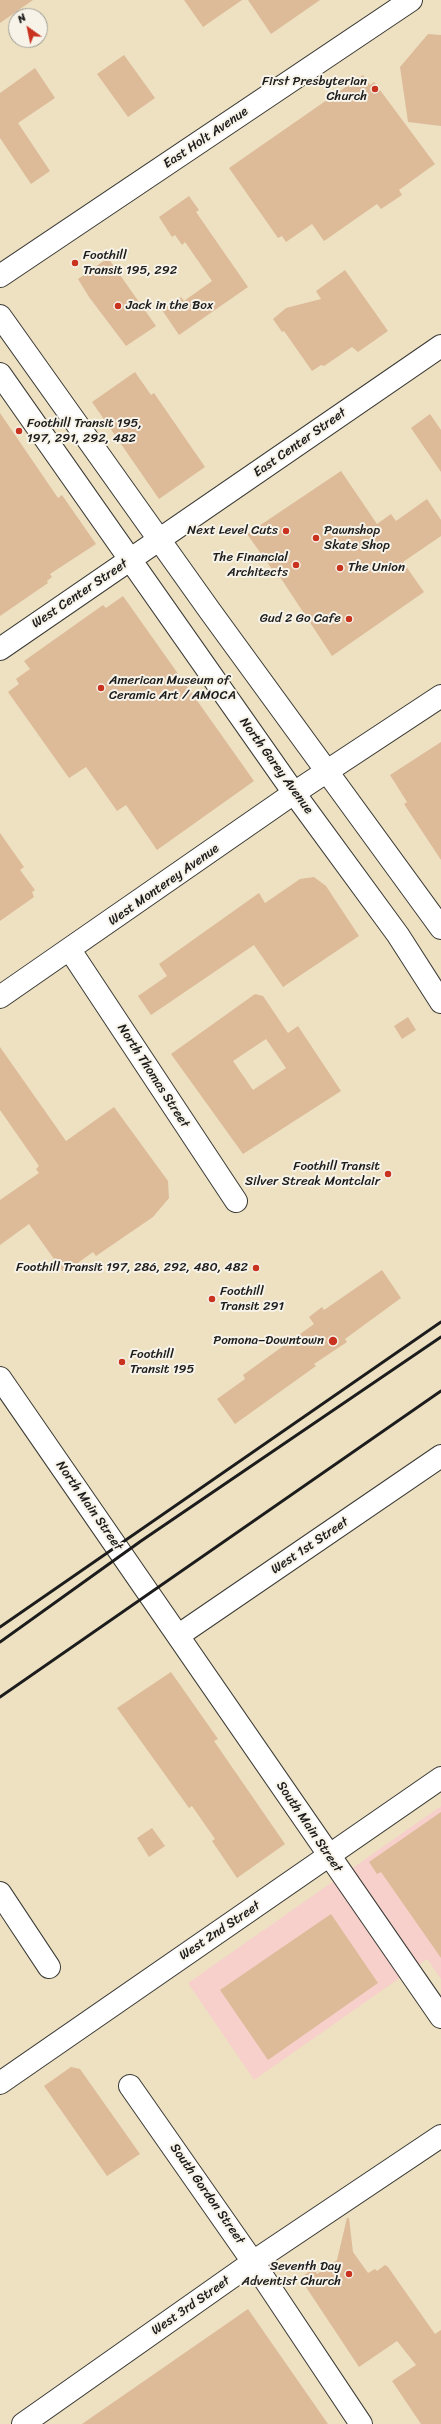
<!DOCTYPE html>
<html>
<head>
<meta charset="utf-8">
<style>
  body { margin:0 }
  #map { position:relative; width:441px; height:2424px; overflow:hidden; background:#ede1c2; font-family:Sriracha,sans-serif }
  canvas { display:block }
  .north { position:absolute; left:8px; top:8px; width:40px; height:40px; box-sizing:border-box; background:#f7f3e8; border:1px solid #9f9d96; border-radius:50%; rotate:327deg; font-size:11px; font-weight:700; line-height:16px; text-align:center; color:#1c1c1c }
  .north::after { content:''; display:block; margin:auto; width:14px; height:18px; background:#c8321e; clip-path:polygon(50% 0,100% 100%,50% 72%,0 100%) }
</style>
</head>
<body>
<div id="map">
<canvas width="441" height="2424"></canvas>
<div class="north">N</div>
</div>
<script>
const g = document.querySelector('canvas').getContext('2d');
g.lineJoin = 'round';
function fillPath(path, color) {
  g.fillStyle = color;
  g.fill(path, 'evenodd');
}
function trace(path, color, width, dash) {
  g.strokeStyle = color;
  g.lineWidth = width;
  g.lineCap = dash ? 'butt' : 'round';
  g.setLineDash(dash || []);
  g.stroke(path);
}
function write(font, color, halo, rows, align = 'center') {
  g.font = font + ' Sriracha,sans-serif';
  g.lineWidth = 4;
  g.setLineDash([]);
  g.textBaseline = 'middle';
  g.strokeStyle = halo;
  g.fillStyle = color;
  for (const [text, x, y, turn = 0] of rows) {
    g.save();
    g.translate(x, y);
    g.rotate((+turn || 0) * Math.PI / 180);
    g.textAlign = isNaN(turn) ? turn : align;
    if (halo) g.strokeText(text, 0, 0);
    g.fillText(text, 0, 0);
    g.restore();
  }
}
fillPath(new Path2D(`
  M441,1806v173l-14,-20 -173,121 -66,-97z`), '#f7d0cb');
fillPath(new Path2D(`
  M0,0h33l-33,23z
  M184,0h58l-39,27z
  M248,0h72l-49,34z
  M428,34l13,1v91l-33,-4 -8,-55z
  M124,55l31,43 -27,19 -31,-43z
  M35,68l20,30 -37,25 32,48 -19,13 -31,-46v-45z
  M363,75l7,10 4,-3 61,82 -36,26 3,5 -21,14 -4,-5 -53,37 -12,-17 -26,18 -4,-6 -4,2 -49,-70z
  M189,196l10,14 -3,2 52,75 -69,48 -17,-25 19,-13 3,4 28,-20 -27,-39 -3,3 -7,-10 -3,2 -13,-20z
  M108,258l48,68 -30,20 -37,-49 -11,-18z
  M345,270l43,61 -30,21 -6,-5 -28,19 -3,-1 -9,6 -28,-40 -2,1 -9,-13 13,-11 35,-9 -5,-8z
  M135,372l16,23 3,-2 51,74 -46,32 -67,-97z
  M0,413l58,85 4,-3 34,49 -46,30 2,3 -5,4 1,2 -48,33z
  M430,414l11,16v42l-30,-44z
  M341,471l36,53 14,-10 5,7 31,-22 14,21v16l-38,26 21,30 -92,64 -52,-79 -1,2 -32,-45z
  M123,596l131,185 -97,69 -31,-45 -9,6 -31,-44 -17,11 -61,-86 11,-8 -3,-5 14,-10 -6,-8 79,-56 3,3z
  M441,742v118l-37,-56 3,-2 -17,-27z
  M0,833l24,34 -4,3 15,20 -3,2 2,5 -34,24z
  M314,877l12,9 33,50 -76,51 -29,-42 -103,70 -13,-19 29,-20 -8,-12 100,-71 6,10 35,-24z
  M255,994l8,2 25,37 10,-7 43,65 -98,63 -72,-100zM266,1039l20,29 -33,22 -20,-29z
  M408,1017l8,13 -14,9 -8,-13z
  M0,1047l66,94 48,-34 54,74 1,17 -16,19 -57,39 -3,-4 -29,21 -35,-49 -29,21v-45l39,-27 -3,-4 3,-3 -39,-56z
  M382,1270l19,28 -56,41 2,3 -33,22 2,2 -81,58 -18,-25 28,-20 -2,-4 71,-51 -5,-7 13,-10 2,3z
  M171,1672l47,67 -4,2 71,103 -48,34 -25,-37 3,-2 -23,-33 -3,2 -72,-100z
  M441,1812v146l-60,-86 -4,2 -8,-12z
  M152,1828l13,18 -16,11 -12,-19z
  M331,1914l47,69 -110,77 -48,-70z
  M71,2067l9,2 60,85 -33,22 -63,-90z
  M347,2218h2l4,34 15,21 7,-4 2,2 8,-6 3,2 47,67 6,-4v94h-20l-29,-43 24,-16 -19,-24 -38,26 -59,-89 14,-10 3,6 20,-14z
  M248,2309l80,115h-246z`), '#ddba98');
const minor = new Path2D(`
  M0,649l441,-303
  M70,950l166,251
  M0,997l294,-204 147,-97
  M0,1378l441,639
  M179,1635l262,-179
  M0,1893l49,74
  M0,2083l441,-305
  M130,2086l123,176 108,162
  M23,2424l230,-162 188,-126`);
const major = new Path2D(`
  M0,276l411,-276
  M0,316l210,295 231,317
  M0,374l294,419 104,142 43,67`);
trace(minor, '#3b3a35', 24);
trace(major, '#3b3a35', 24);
trace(minor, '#fff', 22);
trace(major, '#fff', 22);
trace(new Path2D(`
  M0,1627l441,-305
  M0,1642l141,-101 300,-204
  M0,1697l441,-306`), '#1c1c1c', 3);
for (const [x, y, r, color] of [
  [375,89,4,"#c8321e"],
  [75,263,4,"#c8321e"],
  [118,306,4,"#c8321e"],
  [19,431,4,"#c8321e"],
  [286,531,4,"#c8321e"],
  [316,538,4,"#c8321e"],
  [296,565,4,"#c8321e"],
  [340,568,4,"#c8321e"],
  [349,619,4,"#c8321e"],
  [101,688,4,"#c8321e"],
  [388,1174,4,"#c8321e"],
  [256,1268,4,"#c8321e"],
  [212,1299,4,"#c8321e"],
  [333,1341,5,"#c8321e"],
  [122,1362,4,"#c8321e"],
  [349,2274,4,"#c8321e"]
]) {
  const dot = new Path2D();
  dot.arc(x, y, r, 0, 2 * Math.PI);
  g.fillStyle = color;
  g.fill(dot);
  trace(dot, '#f7f3e8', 1.5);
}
write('13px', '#1c1c1c', '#f7f3e8', [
  ["First Presbyterian",367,82],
  ["Church",367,97],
  ["Foothill",83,256,"left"],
  ["Transit 195, 292",83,271,"left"],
  ["Jack in the Box",126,306,"left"],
  ["Foothill Transit 195,",27,424,"left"],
  ["197, 291, 292, 482",27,439,"left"],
  ["Next Level Cuts",278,531],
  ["Pawnshop",324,531,"left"],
  ["Skate Shop",324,546,"left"],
  ["The Financial",288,558],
  ["Architects",288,573],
  ["The Union",348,568,"left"],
  ["Gud 2 Go Cafe",341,619],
  ["American Museum of",109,681,"left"],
  ["Ceramic Art / AMOCA",109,696,"left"],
  ["Foothill Transit",380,1167],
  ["Silver Streak Montclair",380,1182],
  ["Foothill Transit 197, 286, 292, 480, 482",248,1268],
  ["Foothill",220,1292,"left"],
  ["Transit 291",220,1307,"left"],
  ["Pomona–Downtown",324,1341],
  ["Foothill",130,1355,"left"],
  ["Transit 195",130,1370,"left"],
  ["Seventh Day",341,2267],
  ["Adventist Church",341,2282]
], 'right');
write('13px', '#1c1c1c', '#f7f3e8', [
  ["East Holt Avenue",206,138,-34],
  ["East Center Street",300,443,-35],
  ["West Center Street",80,594,-34],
  ["North Garey Avenue",276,766,54],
  ["West Monterey Avenue",164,885,-35],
  ["North Thomas Street",153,1076,57],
  ["North Main Street",89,1506,55],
  ["West 1st Street",310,1546,-34],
  ["South Main Street",309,1827,56],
  ["West 2nd Street",220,1931,-34],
  ["South Gordon Street",207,2194,55],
  ["West 3rd Street",191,2306,-35]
]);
</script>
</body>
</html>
